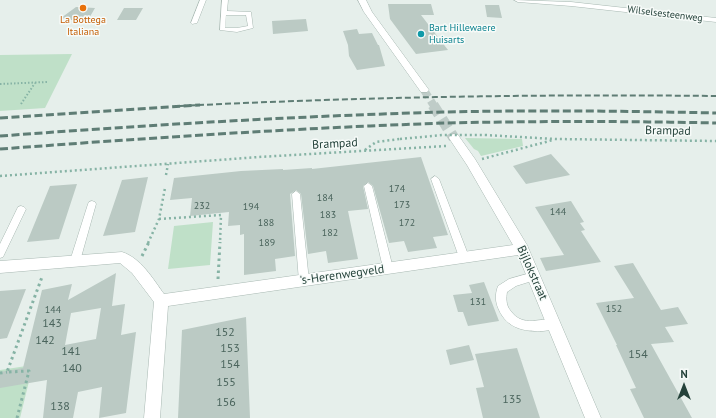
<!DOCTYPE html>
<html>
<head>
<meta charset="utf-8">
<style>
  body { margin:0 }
  #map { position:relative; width:716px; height:418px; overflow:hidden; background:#e6efeb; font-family:"PT Sans",sans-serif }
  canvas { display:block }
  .north { position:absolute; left:664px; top:366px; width:40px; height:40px; -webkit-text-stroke:3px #f7fbf9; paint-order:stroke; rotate:0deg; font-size:11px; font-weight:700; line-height:16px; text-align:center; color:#24423a }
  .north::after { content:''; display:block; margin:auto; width:14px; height:18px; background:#24423a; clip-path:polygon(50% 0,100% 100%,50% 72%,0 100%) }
</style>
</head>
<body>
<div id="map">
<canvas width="716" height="418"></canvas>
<div class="north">N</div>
</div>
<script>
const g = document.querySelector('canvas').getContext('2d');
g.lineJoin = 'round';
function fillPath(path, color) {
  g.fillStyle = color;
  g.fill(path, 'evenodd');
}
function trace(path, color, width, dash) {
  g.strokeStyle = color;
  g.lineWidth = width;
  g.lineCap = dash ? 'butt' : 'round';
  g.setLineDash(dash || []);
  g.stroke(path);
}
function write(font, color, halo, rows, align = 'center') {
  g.font = font + ' "PT Sans",sans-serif';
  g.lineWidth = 3;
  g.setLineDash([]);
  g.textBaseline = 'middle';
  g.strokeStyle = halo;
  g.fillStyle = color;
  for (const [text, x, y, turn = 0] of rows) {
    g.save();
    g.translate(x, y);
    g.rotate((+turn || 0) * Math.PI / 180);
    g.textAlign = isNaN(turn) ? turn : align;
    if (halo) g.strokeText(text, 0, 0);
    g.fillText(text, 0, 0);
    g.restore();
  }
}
fillPath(new Path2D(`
  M72,54l-27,54 -45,3v-56z
  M465,138l57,1 1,7 -42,10 -3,-5 -4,-2z
  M213,222l-3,43 -42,4 6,-43z
  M33,365l-13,53h-20v-48z`), '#bfe0c8');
fillPath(new Path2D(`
  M388,4h43l3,11h-13l27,35 -32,4 -26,-35z
  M485,5h14l3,13 -15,-1z
  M76,7l19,1 -7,12 -11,1 -16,-3z
  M124,8h19l-7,12h-19z
  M306,19l2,12 -35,3 -1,-13z
  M357,29l2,5 13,-1 6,12h1l6,21 -28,4 -8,-14 -1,-11 -5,-14z
  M551,154l19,21 -44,9 -13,-18z
  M421,157l27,78 -15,2 4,11 -29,4 -4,-11 -15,2 -16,-57 -5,-4 -5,4 5,23 -20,2 10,48 -30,4 -2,-12 -18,3 -7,-60 -5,-4 -6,4 5,62 -20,3 1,12 -32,4v-41l-4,1v-10l-12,1 1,-14 -39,4 2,-18 -22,2 4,-22 67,-7 42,-2v1l29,-2v1z
  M148,177l-13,55 -32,4 19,-56z
  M77,184l-18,55 -32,3 23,-56z
  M571,201l13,21 -4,1 5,7 -4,1 20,31 -55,9 -6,-13 24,-3 -29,-48z
  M633,263l28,47 17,-3 10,17 -23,3 9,15 -23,2 41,74h-48l-14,-29 6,-1 -20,-43h1l-21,-42 38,-5 -20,-32z
  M116,273l-4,33 13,-2 -4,31 15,-3 -10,81 -27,5 3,-31 -24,5 -5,26h-30l4,-38 -47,8v-16l23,-4 19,-78 30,-6 -4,16zM101,308l-5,31 -31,6 6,-32z
  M484,282l15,39 -31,5 -5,-14h-5l-5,-17 19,-2 -3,-8z
  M26,289l-19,49 -7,1v-48z
  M246,317l4,101h-72l4,-88z
  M469,345l5,15 -24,5 -4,-15z
  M517,348l23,70h-57l-7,-30 8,-1 -9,-33z`), '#bbcac4');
trace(new Path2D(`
  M424,90l10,16`), '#bfccc8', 8, [8, 4.5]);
trace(new Path2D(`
  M433,105l21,33`), '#bfccc8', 11, [11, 5.5]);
const service = new Path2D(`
  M200,0h6l-9,23 -5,1 -1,-1z
  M222,0h6l-1,11 24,1 2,16 -16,4 -17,-2zM226,15h20l2,11 -11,2h-12z
  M435,176l4,3 30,78 -2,3 -3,1 -3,-1 -2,-3 -28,-78z
  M368,183l4,3 21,82 -1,3 -4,1 -4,-1 -1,-3 -19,-82z
  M296,191l4,3 9,87 -1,3 -4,1 -4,-1 -1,-3 -7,-87z
  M92,201l3,1 1,2 -16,57 -2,3 -3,1 -3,-1 -2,-3 18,-57 1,-2z
  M21,206l3,1 2,2 -23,48 -3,1v-14l18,-37z
  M534,272l4,1 1,3 -1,3 -22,7 -9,6c-1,6 -1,13 3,18 14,20 31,5 48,11l1,4 -1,4c-5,1 -10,1 -15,2 -19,1 -36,-3 -44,-21 -4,-8 -4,-16 -1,-24l11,-7z`);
const minor = new Path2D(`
  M358,0h8l6,12 57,78 -2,2h-6l-57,-80z
  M514,0l57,2 145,16v4l-145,-16 -53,-4z
  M454,134l4,1 17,24 52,86 74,173h-16l-67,-163 -350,51 -8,112h-16l10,-116 -22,-29 -12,-10 -120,10v-12l122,-9c19,6 31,27 42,42l349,-49 -46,-80 -18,-27 1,-3z`);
trace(service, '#a8b8b2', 1);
trace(minor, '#a8b8b2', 1);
trace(new Path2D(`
  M0,84l47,-2
  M21,104l14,-21`), '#86b3a5', 2, [1.5, 2]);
trace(new Path2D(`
  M485,135l70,4 161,2
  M365,150l11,-8 24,-3
  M482,159l71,-19
  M166,175l2,-11
  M0,176l259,-19 187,-11
  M159,219l62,-4 -1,28
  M148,243l11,-24 6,-31`), '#86b3a5', 2.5, [2, 3]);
trace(new Path2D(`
  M142,256l7,-14
  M218,279l2,-37
  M0,373l7,-1
  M17,418l12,-47 -22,1 35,-95`), '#86b3a5', 3, [2.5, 3.5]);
fillPath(service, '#fff');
fillPath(minor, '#fff');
trace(new Path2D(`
  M180,106c179,-9 357,-12 536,-10`), '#5f7d75', 2, [6, 3]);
trace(new Path2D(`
  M0,118l200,-13
  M0,136c149,-11 297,-20 446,-24 90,-2 180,-1 270,1
  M0,149c148,-11 297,-21 446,-26 90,-2 180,-2 270,0`), '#5f7d75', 3, [8, 3.5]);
trace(new Path2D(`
  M400,139l43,-4h42`), '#86b3a5', 2.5, [2, 3]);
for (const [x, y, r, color] of [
  [83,8,4,"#e8710a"],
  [421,34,4,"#0f9aa8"]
]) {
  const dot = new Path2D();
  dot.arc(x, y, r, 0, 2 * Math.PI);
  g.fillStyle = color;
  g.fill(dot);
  trace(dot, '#f7fbf9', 1.5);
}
write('10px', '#24423a', '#f7fbf9', [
  ["Wilselsesteenweg",665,14,7]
]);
write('10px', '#c56008', '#f7fbf9', [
  ["La Bottega",83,20],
  ["Italiana",83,32]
]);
write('10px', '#0d838f', '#f7fbf9', [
  ["Bart Hillewaere",429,28],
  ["Huisarts",429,40]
], 'left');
write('10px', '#4a645c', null, [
  ["174",397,189],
  ["184",325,198],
  ["173",402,205],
  ["232",202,206],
  ["194",251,207],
  ["144",558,212],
  ["183",328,215],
  ["188",266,223],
  ["172",407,223],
  ["182",330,233],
  ["189",267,243],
  ["131",478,302],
  ["152",614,309],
  ["144",53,310]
]);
write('12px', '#24423a', '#f7fbf9', [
  ["Brampad",668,131,1],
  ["Brampad",335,144,-3],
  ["Bijlokstraat",532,273,66],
  ["'s-Herenwegveld",342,275,-8]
]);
write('12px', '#4a645c', null, [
  ["143",52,324],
  ["152",225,333],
  ["142",45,341],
  ["153",230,349],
  ["141",71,352],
  ["154",638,355],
  ["154",230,365],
  ["140",72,369],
  ["155",226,383],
  ["135",512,400],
  ["156",226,403],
  ["138",60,407]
]);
</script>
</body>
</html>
